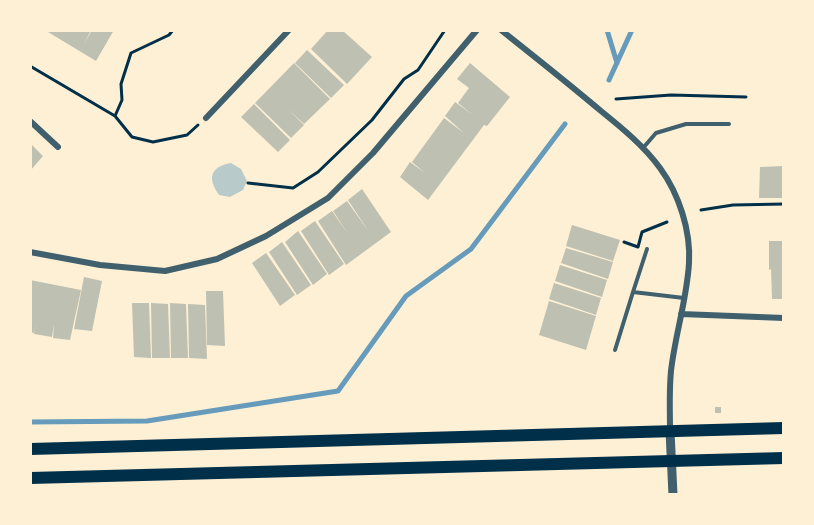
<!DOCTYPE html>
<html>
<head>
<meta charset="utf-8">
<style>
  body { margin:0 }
  #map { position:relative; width:814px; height:525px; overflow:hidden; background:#fdf0d5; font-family:Quicksand,sans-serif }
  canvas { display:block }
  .frame { position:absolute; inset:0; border:32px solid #fdf0d5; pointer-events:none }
</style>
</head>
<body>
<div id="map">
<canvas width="814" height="525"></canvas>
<div class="frame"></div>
</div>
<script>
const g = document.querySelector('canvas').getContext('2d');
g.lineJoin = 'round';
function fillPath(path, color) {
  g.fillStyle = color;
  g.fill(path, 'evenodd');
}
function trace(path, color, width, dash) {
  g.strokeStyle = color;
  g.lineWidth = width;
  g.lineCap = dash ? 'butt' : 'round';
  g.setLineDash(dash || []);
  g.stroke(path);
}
fillPath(new Path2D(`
  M231,163l10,6 6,12 -4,9 -13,7 -11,-2c-12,-17 -9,-28 12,-32z`), '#b9caca');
trace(new Path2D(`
  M607,30l10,33
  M609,80l23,-50
  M30,422l117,-1 191,-30 68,-95 65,-47 94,-125`), '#669bbc', 5);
fillPath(new Path2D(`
  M49,30h42l-7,14 8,-14h22l-18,31 -48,-29z
  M328,30h14l30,27 -25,27 -36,-35z
  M307,50l37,35 -13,13 -36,-35z
  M294,63l36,36 -26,25 -15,-14 15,15 -13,13 -36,-35z
  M470,63l40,34 -23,29 -3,-1 -56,75 -28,-23 10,-15 15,11 -13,-11 32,-44 20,15 -19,-17 10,-14 18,13 -15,-12 11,-15 -12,-9z
  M254,104l36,36 -12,12 -37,-35z
  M30,143l13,13 -13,15z
  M784,166v32h-25l1,-31z
  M362,189l29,43 -45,33 -28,-44 14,-10 16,23 -15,-23 14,-10 22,31 -21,-32z
  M315,221l29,43 -15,11 -28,-44z
  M572,225l48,15 -7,21 -47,-15z
  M298,231l29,43 -14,11 -28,-43z
  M769,241h15v58h-12l-1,-30 -2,1z
  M282,242l29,43 -14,10 -28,-43z
  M566,248l47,14 -5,17 -47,-16z
  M266,253l29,42 -15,11 -28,-43z
  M560,265l47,15 -5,17 -47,-16z
  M84,277l18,4 -10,50 -18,-2z
  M30,280l51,10 -11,50 -17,-2 1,-14 -2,13 -18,-3 3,-14 -3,13 -4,-1z
  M554,283l47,15 -5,17 -47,-16z
  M206,291h17l2,55 -18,-1z
  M549,301l47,15 -10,34 -47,-15z
  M132,303h17l2,55 -17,-1z
  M151,303l17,1 2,54h-18z
  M170,303l16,1 2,54h-17z
  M188,304l17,1 2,54 -18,-1z
  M715,407h6v6h-6z`), '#bec0b2');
trace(new Path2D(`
  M173,30l-4,5 -38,18 -10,31 1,16 -7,16 17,21 21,5 34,-7 11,-10
  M30,66l85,50
  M616,99l55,-4 75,2
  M248,183l45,5 25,-16 54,-52 32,-41 14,-9 27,-40
  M701,210l32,-5 51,-1
  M624,242l14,5 4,-15 25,-10`), '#003049', 3);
trace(new Path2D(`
  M643,148l13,-15 30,-9h43
  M633,292l14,-43
  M615,350l18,-58 51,6`), '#3f606c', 4);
trace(new Path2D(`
  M501,30c34,27 67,53 100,81 21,17 43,35 59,57 19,26 31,63 29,95 -2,36 -14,72 -18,108 -2,20 -1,40 -1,60
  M206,118l83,-88
  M30,121l28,26
  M30,252l70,13 65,6 52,-12 49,-23 62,-38 45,-45 104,-123
  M681,314l103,4`), '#3f606c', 6);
trace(new Path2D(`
  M670,431l3,64`), '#3f606c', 9);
trace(new Path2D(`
  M30,449l754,-21
  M30,478l754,-20`), '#003049', 12);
</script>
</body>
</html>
